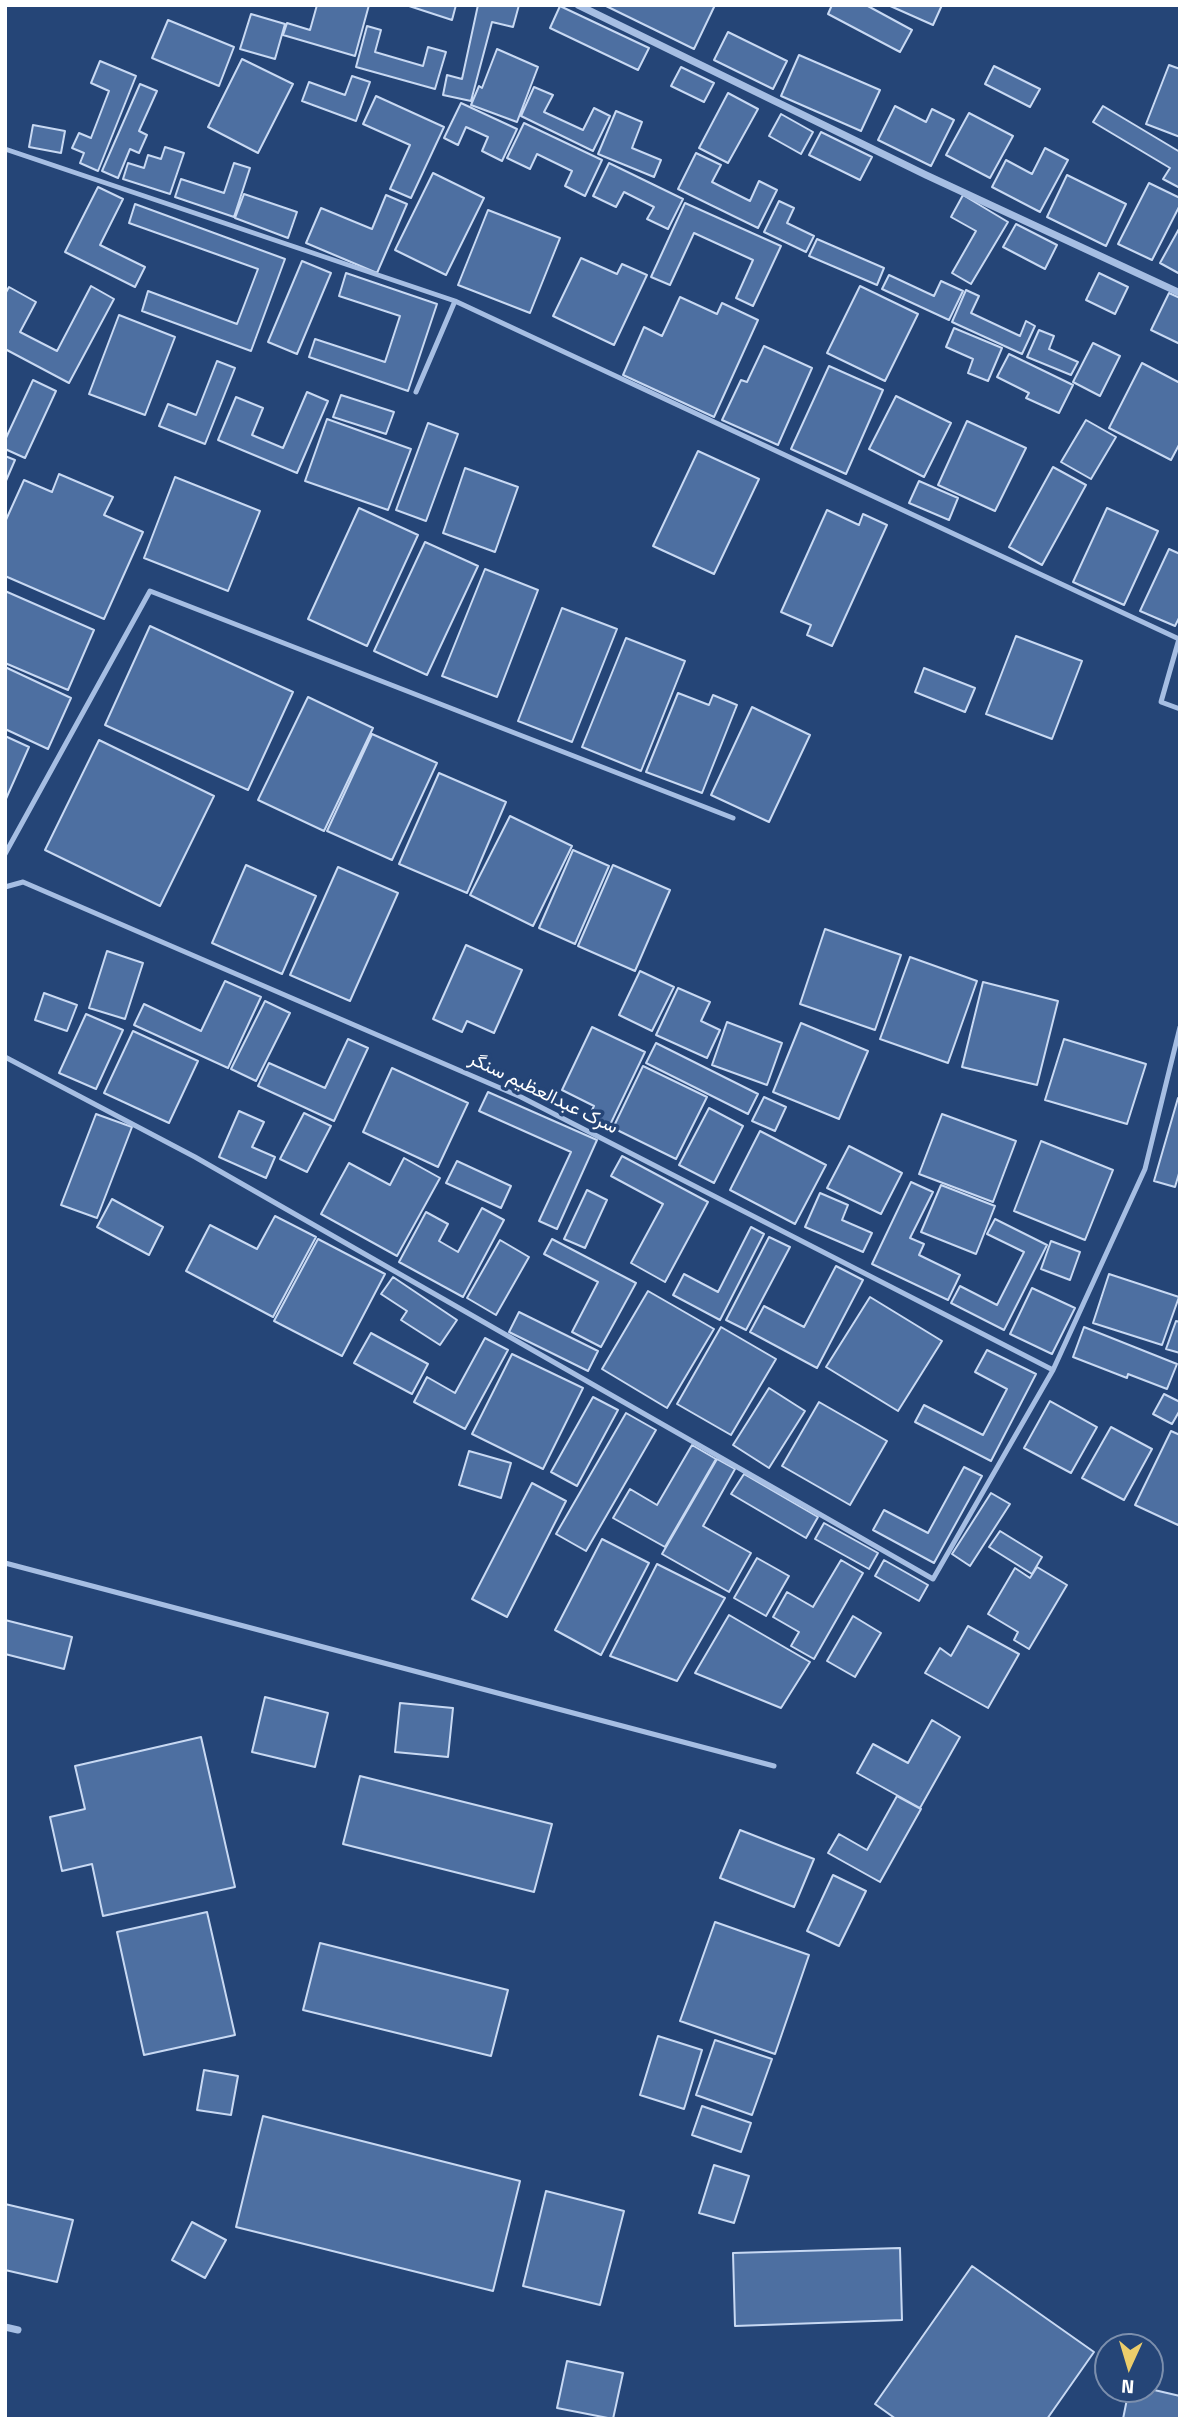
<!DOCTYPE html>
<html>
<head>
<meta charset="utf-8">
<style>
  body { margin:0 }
  #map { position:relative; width:1185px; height:2424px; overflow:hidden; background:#254577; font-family:"Titillium Web",sans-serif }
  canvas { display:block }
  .frame { position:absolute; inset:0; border:7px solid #fff; pointer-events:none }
  .north { position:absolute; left:1094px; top:2333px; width:70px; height:70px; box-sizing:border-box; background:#254577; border:2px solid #7c8fad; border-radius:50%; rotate:184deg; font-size:19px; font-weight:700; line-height:28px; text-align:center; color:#fff }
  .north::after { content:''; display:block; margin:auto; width:24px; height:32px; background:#eccd6b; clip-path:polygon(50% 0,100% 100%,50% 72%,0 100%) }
</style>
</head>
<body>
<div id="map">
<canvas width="1185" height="2424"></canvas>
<div class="frame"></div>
<div class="north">N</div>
</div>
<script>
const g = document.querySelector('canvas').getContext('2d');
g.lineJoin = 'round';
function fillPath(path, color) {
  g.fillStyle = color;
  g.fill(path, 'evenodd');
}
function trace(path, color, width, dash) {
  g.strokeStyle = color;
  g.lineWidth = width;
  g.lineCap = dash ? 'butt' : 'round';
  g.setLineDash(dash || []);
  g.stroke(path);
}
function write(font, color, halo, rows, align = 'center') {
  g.font = font + ' "Titillium Web",Vazirmatn,sans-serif';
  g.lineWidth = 7;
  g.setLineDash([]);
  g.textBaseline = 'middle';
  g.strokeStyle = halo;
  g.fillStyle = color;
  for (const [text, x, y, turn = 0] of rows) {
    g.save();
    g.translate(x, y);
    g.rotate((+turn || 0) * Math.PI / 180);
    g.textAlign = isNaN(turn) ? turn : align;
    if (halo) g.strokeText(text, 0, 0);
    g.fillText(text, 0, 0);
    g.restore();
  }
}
const building = new Path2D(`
  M317,5h52l-14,51 -72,-21 4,-12 23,7z
  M406,5h50l-4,15z
  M478,5h41l-6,22 -21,-5 -21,79 -28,-6 4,-20 15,4z
  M604,5h111l-21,44z
  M832,5h34l46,25 -12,22 -72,-38z
  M888,5h54l-9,20z
  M560,6l89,42 -11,22 -88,-42z
  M251,14l34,10 -10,35 -35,-10z
  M168,20l66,27 -15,39 -67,-28z
  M367,26l14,4 -6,22 48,14 5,-19 18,5 -11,37 -79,-22z
  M728,32l59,29 -14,28 -59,-29z
  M497,49l41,18 -21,55 -46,-17 8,-19 3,2z
  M799,55l81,35 -19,41 -80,-35z
  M242,59l51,25 -35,69 -50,-26z
  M100,61l36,15 -38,95 -18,-8 4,-10 -12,-5 7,-15 12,5 18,-47 -18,-8z
  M1169,65l11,4v68l-34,-13z
  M994,66l46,23 -10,18 -45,-23z
  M681,67l33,16 -10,19 -33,-16z
  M352,76l18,6 -14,39 -54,-20 7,-19 36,13z
  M140,84l17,7 -18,40 8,4 -8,18 -9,-4 -12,29 -16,-7z
  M534,87l19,8 -9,17 39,18 11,-22 16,8 -17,35 -72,-35z
  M728,93l30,16 -30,54 -29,-15z
  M376,96l68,31 -33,71 -21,-9 20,-44 -47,-21z
  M461,103l56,26 -15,32 -20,-10 6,-14 -22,-10 -8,18 -14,-7z
  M895,106l31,16 6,-13 22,11 -23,46 -53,-26z
  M1103,106l77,46v36l-17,-9 7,-11 -77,-46z
  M616,111l26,11 -10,26 29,12 -7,17 -56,-23z
  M969,113l44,23 -23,42 -44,-23z
  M781,114l32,18 -12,22 -32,-18z
  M524,123l78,37 -17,36 -20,-10 7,-15 -35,-17 -7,15 -23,-11z
  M33,125l32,6 -4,22 -32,-6z
  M821,132l51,25 -12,23 -51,-25z
  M165,147l19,6 -14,41 -47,-15 5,-16 16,5 4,-13 13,4z
  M1045,148l23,12 -28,52 -48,-25 14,-27 26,14z
  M696,153l25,12 -9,17 38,19 9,-20 18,9 -19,38 -80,-39z
  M234,163l16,5 -16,49 -59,-20 6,-18 43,14z
  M609,163l74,36 -15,30 -21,-10 7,-12 -30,-15 -8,15 -23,-11z
  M433,173l51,25 -38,77 -51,-25z
  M1067,175l59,29 -20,42 -59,-29z
  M1149,183l31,15v7l-28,55 -34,-16z
  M98,187l25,12 -23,46 45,22 -10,20 -70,-35z
  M244,194l53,18 -9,26 -53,-20z
  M386,195l21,9 -30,69 -71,-30 15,-35 51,21z
  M963,195l45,27 -37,62 -19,-11 24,-42 -25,-14z
  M779,201l15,7 -7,15 27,13 -8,16 -42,-20z
  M685,203l96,43 -28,60 -17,-8 17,-38 -59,-27 -24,52 -19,-8z
  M135,204l150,55 -34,92 -109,-40 6,-20 89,33 21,-55 -129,-46z
  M488,210l72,28 -30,75 -72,-28z
  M1016,224l41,21 -12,24 -42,-22z
  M1180,227v47l-20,-11z
  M817,239l67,29 -7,17 -68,-29z
  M581,258l36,16 5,-10 25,11 -33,70 -61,-29z
  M302,261l29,12 -34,81 -29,-12z
  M346,273l91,31 -29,87 -99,-34 6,-18 70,23 15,-46 -61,-20z
  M1099,273l29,14 -13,27 -29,-14z
  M889,275l45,21 7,-15 22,10 -14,29 -67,-31z
  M91,286l23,13 -45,84 -64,-34v-55l4,-7 27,15 -16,30 37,19z
  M860,286l58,28 -33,67 -58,-28z
  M966,290l13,6 -8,17 49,23 6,-15 9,5 -13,28 -70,-32z
  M1169,293l11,5v46l-29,-14z
  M680,297l37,17 5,-11 36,17 -44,97 -91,-42 21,-48 18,9z
  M119,315l56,22 -30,78 -56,-21z
  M954,328l48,20 -14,33 -20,-8 5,-14 -27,-12z
  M1039,330l15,6 -5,13 29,13 -7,13 -44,-18z
  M1093,343l27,13 -20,40 -27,-14z
  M764,346l48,22 -34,77 -56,-25 19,-40 6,2z
  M1009,354l64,31 -14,28 -33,-15 3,-5 -32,-16z
  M217,361l18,7 -30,76 -46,-18 9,-22 28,11z
  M1142,363l38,20v60l-9,17 -62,-32z
  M829,366l54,24 -37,84 -55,-25z
  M33,380l23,11 -31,67 -20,-9v-9z
  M307,392l21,9 -31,72 -79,-33 18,-43 27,11 -11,27 31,13z
  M341,395l53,17 -8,22 -53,-17z
  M896,396l55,27 -27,54 -55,-28z
  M327,419l84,30 -23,61 -83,-29z
  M1086,420l30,17 -25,42 -30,-17z
  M967,421l59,27 -31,63 -57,-26z
  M428,423l30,11 -32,87 -30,-11z
  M698,451l61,28 -45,95 -61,-28z
  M5,456l10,4 -10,23z
  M1053,467l33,18 -44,80 -33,-18z
  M465,468l53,19 -23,65 -52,-19z
  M59,474l54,23 -9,18 39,17 -39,87 -99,-43v-54l19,-42 28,12z
  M175,477l85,34 -32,80 -84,-33z
  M919,481l39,17 -9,22 -40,-17z
  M359,508l59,27 -51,111 -59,-27z
  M1107,508l51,23 -34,74 -51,-23z
  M827,510l32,15 4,-11 24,11 -55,121 -25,-11 4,-10 -30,-13z
  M425,542l53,24 -51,109 -53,-24z
  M1169,549l11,5v62l-5,10 -35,-15z
  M485,569l53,21 -41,107 -55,-21z
  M5,591l89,39 -26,60 -63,-27z
  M562,608l55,21 -45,113 -54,-21z
  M150,626l143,66 -45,98 -143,-65z
  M1016,636l66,25 -30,78 -66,-25z
  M626,638l59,23 -44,110 -59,-24z
  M5,667l66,31 -23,51 -43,-20z
  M924,668l51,20 -10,24 -50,-20z
  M678,693l31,12 4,-10 24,10 -35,88 -56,-21z
  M308,697l65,31 -49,103 -66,-31z
  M752,707l58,28 -41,87 -58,-27z
  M372,734l65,29 -45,97 -65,-29z
  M5,736l24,11 -24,54z
  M99,740l115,56 -54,110 -115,-56z
  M439,773l67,29 -39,91 -68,-29z
  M510,816l62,30 -39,80 -63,-31z
  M573,850l36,16 -34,78 -36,-16z
  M246,865l70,31 -34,78 -70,-31z
  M613,865l57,25 -35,81 -57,-25z
  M338,867l60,26 -48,108 -60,-26z
  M825,929l76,26 -26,75 -75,-26z
  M466,945l56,25 -28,63 -27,-12 -5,11 -29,-13z
  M107,951l36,12 -18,56 -36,-11z
  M910,957l67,24 -29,82 -68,-24z
  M640,971l34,16 -22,44 -33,-16z
  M225,981l36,16 -33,71 -94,-43 10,-21 57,27z
  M983,982l75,19 -21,84 -75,-18z
  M678,988l32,14 -9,19 19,9 -13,28 -51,-23z
  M44,993l33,12 -10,26 -32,-11z
  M265,1001l25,12 -34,68 -25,-12z
  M86,1014l37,16 -27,59 -37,-16z
  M727,1022l55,21 -15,42 -55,-20z
  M801,1023l67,28 -29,68 -66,-27z
  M592,1027l53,25 -36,75 -21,-9 6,-12 -32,-16z
  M133,1031l65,30 -29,62 -65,-30z
  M348,1039l20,9 -34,73 -76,-35 11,-23 56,25z
  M1064,1039l82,25 -19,60 -82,-24z
  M656,1043l102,51 -10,20 -102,-51z
  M643,1066l64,31 -31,62 -63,-31z
  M392,1068l76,35 -30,64 -75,-35z
  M488,1092l109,48 -40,89 -18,-8 32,-69 -92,-41z
  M764,1097l22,10 -11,24 -23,-10z
  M1178,1098l2,1v71l-5,17 -21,-6z
  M709,1108l34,18 -29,57 -35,-18z
  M239,1111l25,11 -12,25 23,10 -9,21 -47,-21z
  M304,1113l27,13 -24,46 -27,-13z
  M96,1114l36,13 -35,91 -36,-13z
  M942,1114l74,27 -23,61 -74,-28z
  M760,1131l66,34 -31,59 -65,-34z
  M1041,1141l72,29 -28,70 -71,-29z
  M849,1146l53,27 -21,41 -54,-26z
  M622,1156l86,46 -43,80 -34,-19 32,-59 -52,-28z
  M404,1158l36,20 -43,78 -76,-42 28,-51 41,22z
  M457,1161l54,25 -10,22 -55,-25z
  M911,1182l22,10 -23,46 14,6 -5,11 41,20 -12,25 -76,-36z
  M941,1185l54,21 -19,48 -55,-22z
  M587,1190l20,10 -22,48 -21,-9z
  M820,1193l28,12 -6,15 30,13 -9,19 -58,-25z
  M112,1199l51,28 -14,28 -52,-28z
  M482,1208l22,12 -41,77 -64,-35 27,-50 22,12 -9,17 19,11z
  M275,1216l41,21 -43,80 -87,-46 24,-46 47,24z
  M995,1219l52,26 -43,85 -53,-27 9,-17 37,19 27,-53 -37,-18z
  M751,1227l13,7 -44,86 -47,-25 11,-21 34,18z
  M769,1237l21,10 -44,83 -20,-10z
  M318,1239l67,35 -43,82 -68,-35z
  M552,1239l84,44 -35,64 -29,-15 26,-50 -54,-28z
  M500,1240l29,17 -33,58 -29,-17z
  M1051,1241l29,11 -10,28 -29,-11z
  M836,1266l27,14 -46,88 -67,-36 14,-26 40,21z
  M1109,1274l70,23 -17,48 -69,-22z
  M393,1277l64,43 -17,25 -39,-25 6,-9 -26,-17z
  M1032,1288l43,20 -23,46 -42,-20z
  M648,1291l66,38 -47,79 -65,-39z
  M870,1297l72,44 -44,70 -72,-44z
  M519,1312l79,39 -10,20 -79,-39z
  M1176,1321l4,1v31l-14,-4z
  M721,1327l55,32 -45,76 -54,-31z
  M1084,1327l93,37 -10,25 -39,-15 -1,4 -54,-21z
  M371,1333l57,31 -16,30 -58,-31z
  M485,1338l23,12 -43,79 -51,-27 13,-25 28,16z
  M987,1350l49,24 -45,87 -76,-39 9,-17 59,30 24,-46 -32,-17z
  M512,1354l71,34 -40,81 -71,-35z
  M769,1388l36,23 -36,57 -36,-23z
  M1164,1394l16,8v8l-8,14 -19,-10z
  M593,1397l25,13 -41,76 -26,-14z
  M1050,1401l47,26 -26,46 -47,-25z
  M819,1402l68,39 -37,64 -68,-39z
  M626,1413l30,17 -70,121 -30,-17z
  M1111,1427l41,22 -28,51 -42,-22z
  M1171,1431l9,4v86l-2,4 -43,-20z
  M692,1445l24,14 -51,88 -52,-29 17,-29 27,16z
  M469,1451l42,12 -10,35 -42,-13z
  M717,1459l18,10 -32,57 48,27 -22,39 -67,-38z
  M964,1467l18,9 -48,87 -61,-33 11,-20 44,23z
  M744,1474l74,43 -12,21 -75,-44z
  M532,1483l34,18 -59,116 -35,-18z
  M991,1493l19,11 -40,62 -18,-12z
  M824,1523l54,30 -9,16 -54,-30z
  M1000,1531l42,26 -10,17 -43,-27z
  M602,1539l47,24 -48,92 -46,-25z
  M757,1558l32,18 -23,40 -32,-18z
  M841,1560l22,13 -49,86 -23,-13 8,-14 -26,-15 14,-25 26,15z
  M884,1560l44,25 -9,16 -44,-25z
  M657,1564l68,34 -48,83 -67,-25z
  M1037,1567l30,18 -38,64 -15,-9 4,-8 -30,-18 27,-46 15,10z
  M729,1615l81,47 -29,46 -86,-35z
  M853,1616l28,17 -26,44 -28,-16z
  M5,1620l67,17 -8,32 -59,-15z
  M968,1626l51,28 -31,54 -63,-35 15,-25 11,8z
  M265,1697l63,16 -13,54 -63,-15z
  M400,1703l53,5 -5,49 -53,-5z
  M932,1720l28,17 -40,71 -63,-35 16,-29 35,19z
  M201,1737l34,150 -132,29 -11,-52 -30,7 -12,-54 35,-8 -10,-43z
  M360,1776l192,48 -18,68 -191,-48z
  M897,1796l24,13 -41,73 -52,-29 11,-19 28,16z
  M740,1830l74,29 -20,48 -74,-29z
  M833,1875l33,16 -27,55 -32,-15z
  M207,1912l28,123 -91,20 -27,-123z
  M715,1922l94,33 -34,99 -95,-33z
  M320,1943l188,47 -17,66 -188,-46z
  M658,2036l44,14 -18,59 -44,-14z
  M715,2040l57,19 -20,56 -56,-20z
  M204,2070l34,6 -7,39 -34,-5z
  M702,2106l49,17 -10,29 -49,-17z
  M263,2116l257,65 -27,110 -257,-64z
  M714,2165l35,11 -15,47 -35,-10z
  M546,2191l78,20 -24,94 -77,-19z
  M5,2204l68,16 -16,62 -52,-12z
  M192,2222l34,18 -21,38 -33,-18z
  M900,2248l2,72 -167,6 -2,-73z
  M972,2266l122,86 -47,67h-151l-21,-15z
  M567,2361l56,12 -10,46 -56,-11z
  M1129,2389h21l30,7v23h-57z`);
fillPath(building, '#4d6fa1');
trace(building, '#c8d9f3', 2);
trace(new Path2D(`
  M5,149l450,152
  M416,392l39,-91 724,338 -18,63 19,7
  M5,854l145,-263 583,227
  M5,887l18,-5 498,215 532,273
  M5,1057l190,100 738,422 120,-209 92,-201 35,-142
  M5,1563l769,203`), '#a6bee3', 5);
trace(new Path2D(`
  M578,5l348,170 254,118
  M5,2327l13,3`), '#a6bee3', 7);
write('19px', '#fff', '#254577', [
  ["سرک عبدالعظیم سنگر",543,1094,26]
]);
</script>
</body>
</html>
